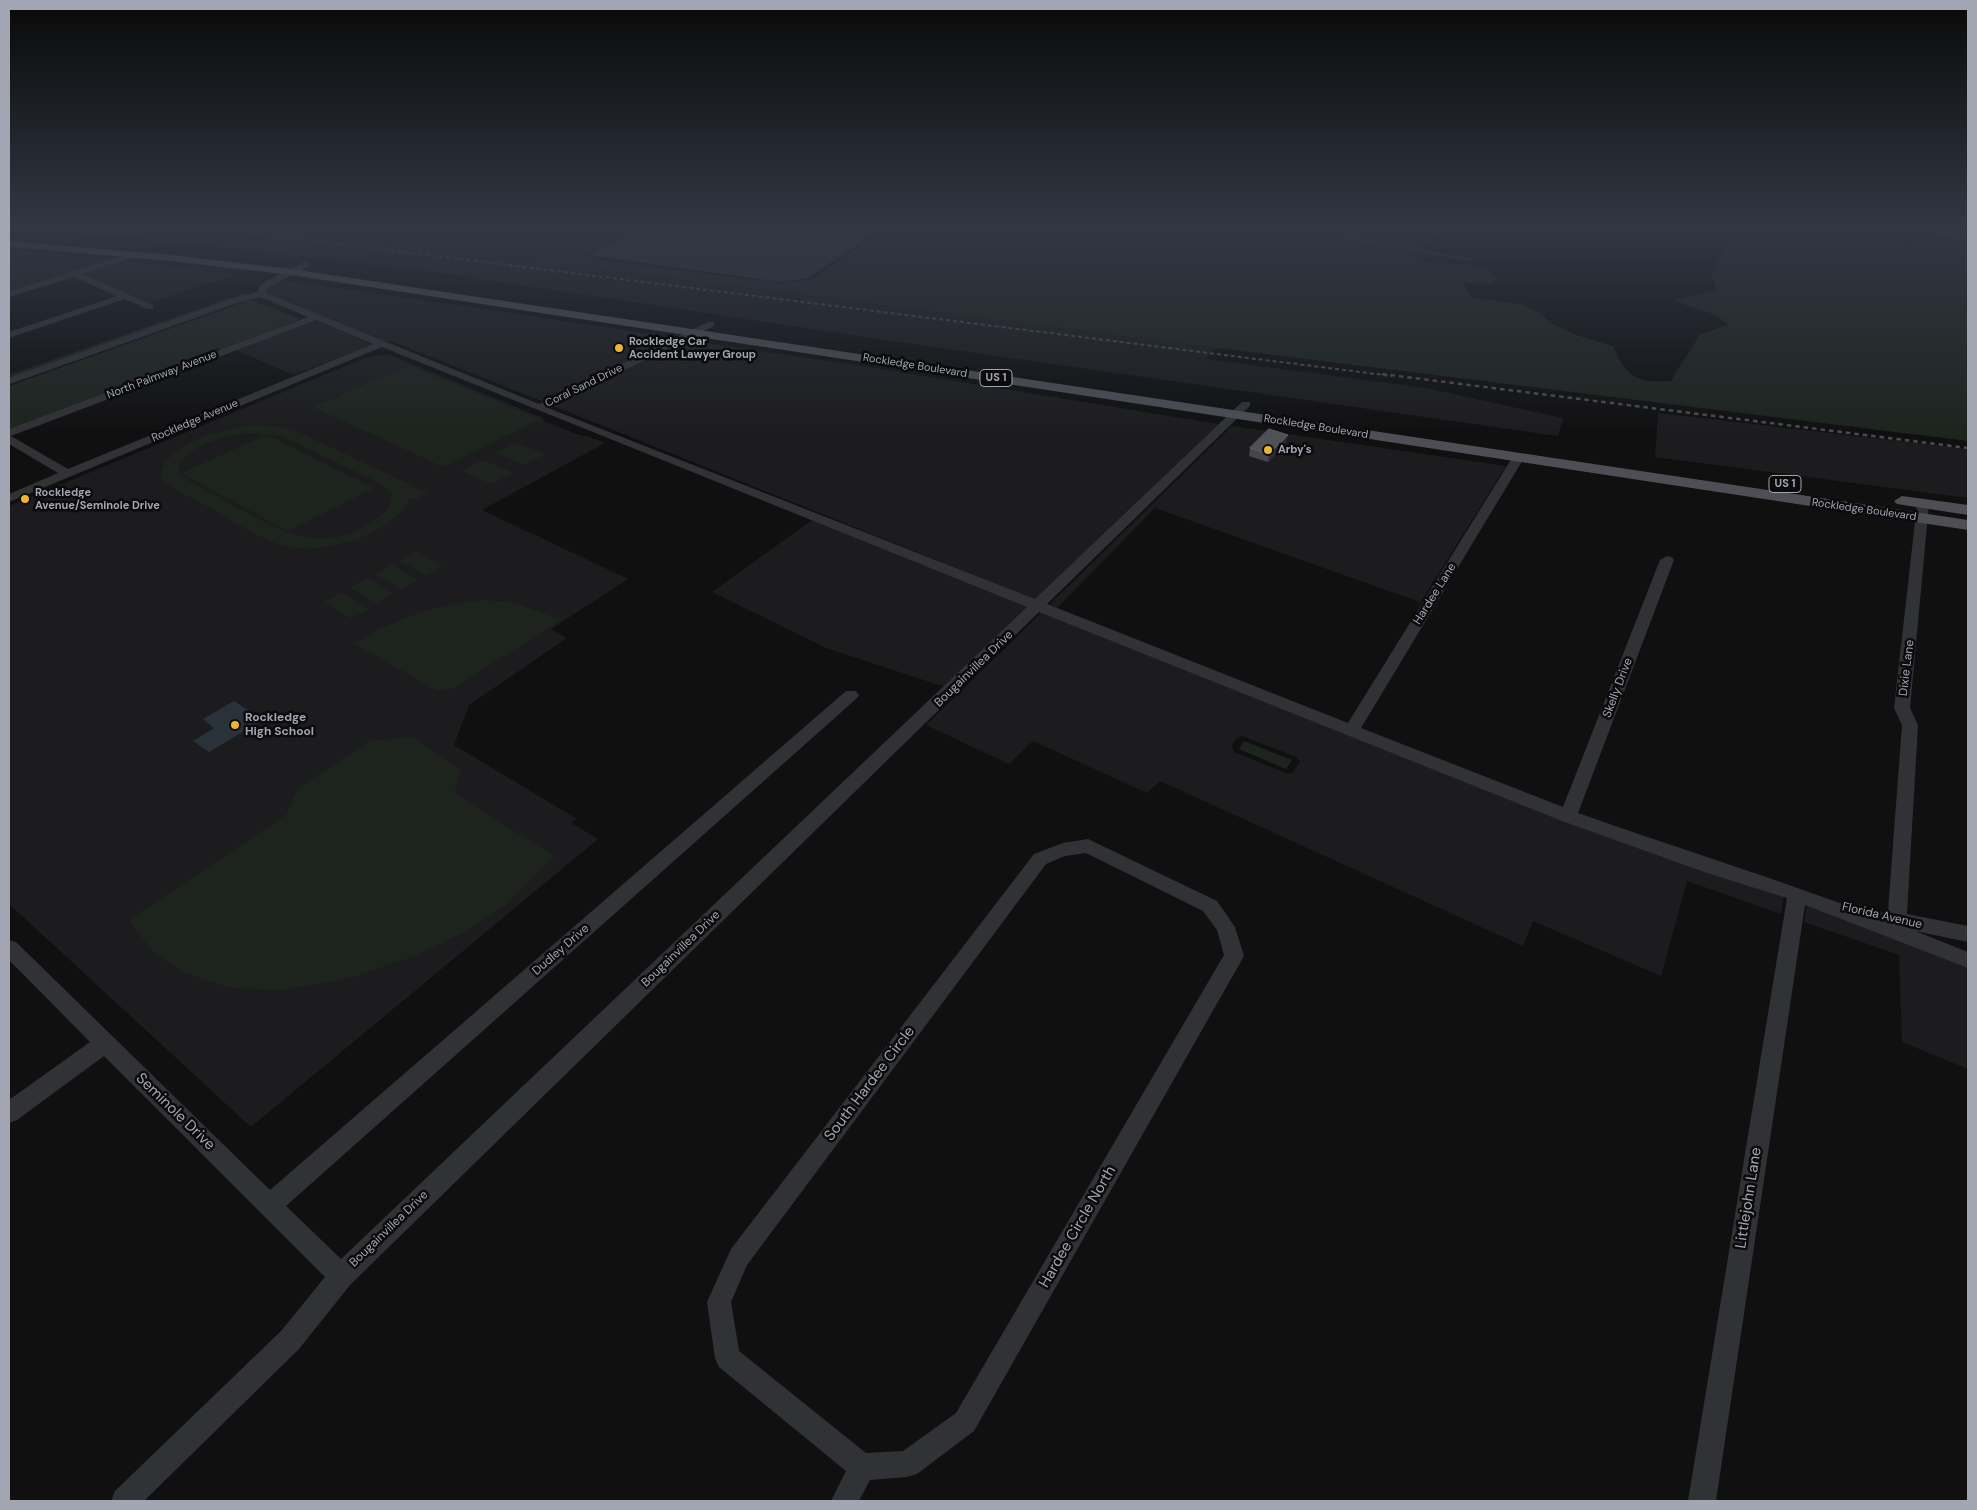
<!DOCTYPE html>
<html>
<head>
<meta charset="utf-8">
<style>
  body { margin:0 }
  #map { position:relative; width:1977px; height:1510px; overflow:hidden; background:#101011; font-family:"DM Sans",sans-serif }
  canvas { display:block }
  .frame { position:absolute; inset:0; border:10px solid #a2a6b2; pointer-events:none }
</style>
</head>
<body>
<div id="map">
<canvas width="1977" height="1510"></canvas>
<div class="frame"></div>
</div>
<script>
const g = document.querySelector('canvas').getContext('2d');
g.lineJoin = 'round';
function fillPath(path, color) {
  g.fillStyle = color;
  g.fill(path, 'evenodd');
}
function trace(path, color, width, dash) {
  g.strokeStyle = color;
  g.lineWidth = width;
  g.lineCap = dash ? 'butt' : 'round';
  g.setLineDash(dash || []);
  g.stroke(path);
}
function write(font, color, halo, rows, align = 'center') {
  g.font = font + ' "DM Sans",sans-serif';
  g.lineWidth = 5;
  g.setLineDash([]);
  g.textBaseline = 'middle';
  g.strokeStyle = halo;
  g.fillStyle = color;
  for (const [text, x, y, turn = 0] of rows) {
    g.save();
    g.translate(x, y);
    g.rotate((+turn || 0) * Math.PI / 180);
    g.textAlign = isNaN(turn) ? turn : align;
    if (halo) g.strokeText(text, 0, 0);
    g.fillText(text, 0, 0);
    g.restore();
  }
}
fillPath(new Path2D(`
  M9,225h243l965,123 -12,11 221,29 137,30 -5,18 -659,-94 -500,-75z
  M1792,225h89l87,15v18z
  M9,250l61,5 44,5 -105,33z
  M122,261l115,13 -87,29 -68,-30z
  M282,280l236,34 157,24 -131,64 -153,-61 -6,1 -119,-49 3,-7z
  M315,320l58,25 -80,30 -57,-25z
  M685,340l165,24 369,60 -183,176 -485,-195z
  M387,354l156,64 -1,2 37,15 8,1 18,7 -123,67 146,69 -77,50 16,9 -98,67 -15,40 123,74 -6,4 27,16 -347,288 -242,-223v-398l356,-148z
  M1658,413l310,36v49l-313,-41z
  M1232,426l274,40 -89,142 3,-6 -265,-94 -98,100 -8,-3z
  M812,520l217,87 -84,80 -119,-39 -114,-56z
  M1042,612l742,284 -3,18 -94,-33 -26,95 -128,-55 -10,25 -363,-165 -13,12 -114,-52 -24,23 -83,-39zM1242,736l55,21 3,5 -8,11 -4,1 -54,-22 -2,-6 5,-8z
  M1807,904l161,63v102l-66,-27 -3,-87 -95,-33z`), '#1c1c1e');
fillPath(new Path2D(`
  M252,225h390l-48,24 -6,4 1,4 9,3 184,23 30,-4 79,-54h445l15,5 22,1 5,-6h66l-28,19 -6,7 14,11 43,3 17,4 14,9 -7,6 -28,-1 10,15 48,6 19,9 11,10 25,12 37,11c14,32 23,37 58,35 9,-17 20,-30 29,-47l28,-9c-14,-16 -36,-15 -54,-25l43,-10 -6,-14 24,-49 57,-2 176,33v183l-751,-93z
  M1896,225h72v12z
  M244,293l5,2 -240,84v-4z
  M250,300l48,18v2l-75,30 -5,-2 -38,14 5,2 -168,64h-8v-42z
  M409,366l130,53 -96,48 -130,-60z
  M253,425l37,3 138,65 -14,7 -5,-2c-14,37 -89,58 -125,48 -25,-7 -49,-24 -71,-37 -17,-9 -36,-17 -50,-29l-2,-6c7,-33 64,-45 92,-49zM248,433l34,3 100,48 9,9c3,12 -6,20 -16,27 -57,38 -95,11 -146,-17 -16,-9 -35,-17 -49,-29 -9,-26 51,-39 68,-41z
  M267,435l107,53 -86,43 -107,-58z
  M515,442l30,12 -20,11 -30,-12z
  M483,460l30,12 -21,12 -31,-13z
  M416,552l27,14 -17,9 -26,-14z
  M392,565l26,15 -17,9 -26,-15z
  M367,578l27,15 -18,10 -26,-16z
  M342,593l27,16 -18,9 -27,-16z
  M485,600l28,2 48,18 -109,69 -15,2 -83,-48c44,-25 81,-39 131,-43z
  M412,737l49,34 -7,22 100,63 -50,50 -38,25 -51,25 -65,22 -66,12 -53,-2 -48,-16 -31,-21 -23,-31 158,-106 11,-26 71,-47z
  M1244,741l48,19 -6,9 -47,-20z`), '#1d241e');
fillPath(new Path2D(`
  M646,225h240l-78,53 -27,4 -188,-26 -2,-3 6,-3z
  M234,701l29,19 -54,32 -16,-11 21,-13 -11,-9z`), '#2a3239');
trace(new Path2D(`
  M1342,237l130,23
  M1359,240l2,-10
  M1417,250l26,-25`), '#2a3239', 2.5);
fillPath(new Path2D(`
  M1885,225h18l65,11v5z
  M134,253l7,2 -58,19 70,31v4h-6l-22,-10 -116,39v-6l108,-36 -43,-19 -65,20v-6z
  M306,261l4,3 -1,2 -41,22 -2,5 273,111 169,-82h6v4l-166,82 487,191 207,-197h8v4l-203,198 301,119 164,-265 2,-3h8l2,3 -163,270 202,79 97,-247 7,-4 5,1 2,3 -96,253c99,35 200,66 299,104l2,-4 9,-2 14,-186 -8,-17 23,-204 2,-3h8l2,3 -19,204 8,17 -11,189 61,12v16l-53,-11 53,21v16l-163,-63 -89,596h-28l99,-603 -80,-25 -145,-52 -523,-209 -689,673 -51,64 -155,152h-33l4,-10 166,-160 44,-54 -221,-221 -87,64 -8,3v-23l81,-58 -81,-82v-20l7,2 254,248 576,-499h10l3,4 -3,4 -570,507 55,53 686,-652 -645,-260 -373,155v-8l49,-21 -49,-29v-15l299,-112 -48,-20 -26,7 -221,79 -4,1v-6l219,-78 29,-8 4,-8zM316,320l57,24 -305,125 -57,-33z
  M1088,839l129,62 18,26 9,29 -270,475 -57,43 -10,3 -37,3 -11,21h-28l15,-30 -127,-104 -4,-9 -8,-56 24,-53 303,-395 29,-11zM1086,853l117,58 14,19 7,25 -268,458 -53,38 -37,2 -127,-102 -8,-49 16,-37 299,-401 19,-8z`), '#313236');
fillPath(new Path2D(`
  M9,241l162,14 120,14 1677,251v10l-1677,-255 -120,-14 -162,-14z
  M1902,496l66,9v10l-71,-11 -3,-3z`), '#4d4f55');
trace(new Path2D(`
  M189,225l1203,151`), '#4a4c51', 2, [4, 3]);
trace(new Path2D(`
  M1382,374l586,74`), '#4a4c51', 2.5, [4.5, 4]);
fillPath(new Path2D(`
  M1286,443l-18,19 -19,-6 1,-8z`), '#46474c');
fillPath(new Path2D(`
  M1288,435l-2,8 -18,19 1,-8z`), '#2c2d30');
const building = new Path2D(`
  M1269,429l19,6 -19,19 -19,-6z`);
fillPath(building, '#505157');
trace(building, '#5d5f65', 1);
const sky = g.createLinearGradient(0, 0, 0, 436);
sky.addColorStop(0, '#090909');
sky.addColorStop(0.52, '#313743');
sky.addColorStop(1, '#31374300');
g.fillStyle = sky;
g.fillRect(0, 0, 1977, 436);
for (const [x, y, r, color] of [
  [619,348,5,"#ebb62f"],
  [1268,450,5,"#ebb62f"],
  [25,499,5,"#ebb62f"],
  [235,725,5,"#ebb62f"]
]) {
  const dot = new Path2D();
  dot.arc(x, y, r, 0, 2 * Math.PI);
  g.fillStyle = color;
  g.fill(dot);
  trace(dot, '#0b0b0c', 2);
}
write('bold 11px', '#a2a6b2', '#0b0b0c', [
  ["Rockledge Car",629,342],
  ["Accident Lawyer Group",629,355],
  ["Arby's",1278,450],
  ["Rockledge",35,493],
  ["Avenue/Seminole Drive",35,506]
], 'left');
write('11px', '#a2a6b2', '#0b0b0c', [
  ["Rockledge Boulevard",915,366,9],
  ["North Palmway Avenue",162,375,-21],
  ["Coral Sand Drive",584,386,-26],
  ["Rockledge Avenue",195,421,-23],
  ["Rockledge Boulevard",1316,427,9],
  ["Rockledge Boulevard",1864,510,8]
]);
for (const [x, y, w] of [
  [996,378,32],
  [1785,484,32]
]) {
  const box = new Path2D();
  box.roundRect(x - w / 2, y - 8.5, w, 17, 4);
  g.fillStyle = '#0b0b0c';
  g.fill(box);
  trace(box, '#a2a6b2', 1);
}
write('bold 11px', '#a2a6b2', null, [
  ["US 1",996,378],
  ["US 1",1785,484]
]);
write('12px', '#a2a6b2', '#0b0b0c', [
  ["Hardee Lane",1435,594,-58],
  ["Dixie Lane",1907,668,-83],
  ["Bougainvillea Drive",974,669,-44],
  ["Skelly Drive",1618,688,-69],
  ["Florida Avenue",1882,916,13],
  ["Bougainvillea Drive",681,949,-44],
  ["Dudley Drive",561,950,-41],
  ["Bougainvillea Drive",389,1229,-44]
]);
write('bold 12px', '#a2a6b2', '#0b0b0c', [
  ["Rockledge",245,718],
  ["High School",245,732]
], 'left');
write('15px', '#a2a6b2', '#0b0b0c', [
  ["South Hardee Circle",870,1084,-53],
  ["Seminole Drive",175,1112,44],
  ["Littlejohn Lane",1749,1198,-81],
  ["Hardee Circle North",1078,1227,-60]
]);
</script>
</body>
</html>
